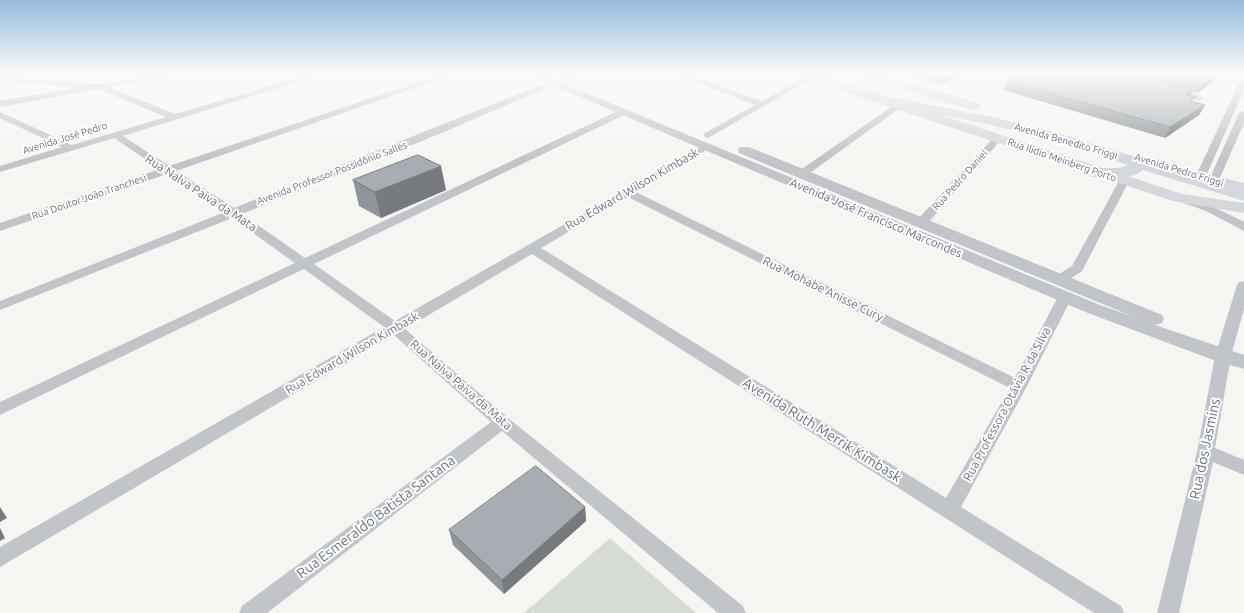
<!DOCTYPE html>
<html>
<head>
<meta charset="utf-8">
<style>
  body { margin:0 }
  canvas { display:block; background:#f5f6f2 }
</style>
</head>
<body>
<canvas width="1244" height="613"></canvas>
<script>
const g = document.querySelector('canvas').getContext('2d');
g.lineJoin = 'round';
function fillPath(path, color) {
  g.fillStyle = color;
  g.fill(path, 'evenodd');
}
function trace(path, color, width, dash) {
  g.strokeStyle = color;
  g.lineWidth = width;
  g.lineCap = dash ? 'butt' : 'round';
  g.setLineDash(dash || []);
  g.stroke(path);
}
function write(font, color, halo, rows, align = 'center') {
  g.font = font + ' Ubuntu,sans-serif';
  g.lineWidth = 4;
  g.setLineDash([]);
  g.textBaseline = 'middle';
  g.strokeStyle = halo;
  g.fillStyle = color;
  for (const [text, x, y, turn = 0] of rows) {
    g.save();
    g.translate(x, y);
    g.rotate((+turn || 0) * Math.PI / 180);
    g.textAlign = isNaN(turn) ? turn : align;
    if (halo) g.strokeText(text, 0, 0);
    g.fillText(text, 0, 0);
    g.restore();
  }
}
fillPath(new Path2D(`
  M610,538l86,75h-172z`), '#d6dcd4');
fillPath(new Path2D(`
  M155,74h19l-4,2 -62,11 67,27 136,-40h13l-201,62 46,30 274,-92h12l-279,97 58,37 334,-134h11l-140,60 -197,80 63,44 315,-148h6v4l-312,150 81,57 310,-177 5,3 -2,2 -72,43 379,186 43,-81 2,-3h10l2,3 -45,89 -66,121 160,99 3,7h-30l-562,-359 -127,75 103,89 235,188 3,7h-28l-216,-182 -235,182h-28l3,-7 249,-184 -97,-87 -394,232v-20l384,-220 -80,-58 -304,146v-13l295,-139 -63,-45 -232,92v-9l225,-89 -58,-38 -167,57v-8l160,-54 -46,-31 -114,34v-6l62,-19 -62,-29v-6l72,33 94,-28 -68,-28 -98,18v-6l79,-13 -79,-8v-4l98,8zM628,197l382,191 -64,110 -405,-250z
  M675,74h12l75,27 48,-27 7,2 -109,62 -3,-1 -2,-2 2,-2 50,-28z
  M1241,79h3v11l-38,86 -5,3 -4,-1 -1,-2z
  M1173,88l29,8 1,2 -4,3 -29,-8 -1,-2z
  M897,103l3,1v4l-93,67h-8l-1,-2 1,-2z
  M1244,110v13l-25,57 -5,3 -4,-1 -1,-2 30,-67z
  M998,135l3,1 2,2 -2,2 -75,85h-8l-2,-3 2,-3 77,-83z
  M1124,178l5,3 -47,90 -18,12h-10l-2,-3 2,-3 18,-11 47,-85z
  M1185,197l29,10 30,15v9l-38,-20 -25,-9 -2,-2z
  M1244,281v28l-13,47 -16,92 29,12v15l-31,-13 -34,151h-22l40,-161 18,-96 22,-71 2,-3z`), '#c1c4c8');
fillPath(new Path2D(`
  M526,74h14l560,231 34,12 -395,-164 -1,-3 1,-3h10l413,168 2,4 -2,4 -7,2 89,30v14l-28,-8 -128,-48z`), '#c1c4c8');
fillPath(new Path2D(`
  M882,96l300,98 62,9v10l-71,-12 -295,-98 -2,-3 2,-3z
  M1224,178l20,5v10l-25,-7 -3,-3 3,-3z`), '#d4d8dc');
fillPath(new Path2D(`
  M801,74h19l65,22 103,20 66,16 190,58v11l-101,-31c-13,11 -39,9 -54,6l-2,-4 2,-4h30l9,-3 -84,-27 -56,-14 -111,-21 -74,-26z
  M862,74h20l96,29 2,3 -2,3h-10l-104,-32z`), '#d4d8dc');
fillPath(new Path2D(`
  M909,74h53l-21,10z
  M1022,74h195l-4,8 -16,11 -5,-1 -2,4 3,6 12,3 -6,10 -34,23 -162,-48 4,-9z
  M353,180l93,10 -65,28 -22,-12z
  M585,507l1,14 -82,73 -51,-49 -4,-15z`), '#90959b');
fillPath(new Path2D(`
  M952,74h10l-21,10 1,-6z
  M1211,74h6l-4,8 -16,11 5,-9z
  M1193,90l-5,9 -3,-4z
  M1205,105l-6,10 -34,23 5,-11z
  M441,166l5,24 -65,28 -6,-26z
  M0,507l7,11 -7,4z
  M585,507l1,14 -82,73 -2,-14z
  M0,528l5,10 -5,3z`), '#76797e');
const building = new Path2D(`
  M928,74h24l-10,4z
  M1022,74h112l59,16 -8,5 11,2 -6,4 15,4 -35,22 -163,-46z
  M1163,74h53l-14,10z
  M418,155l23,11 -66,26 -22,-12z
  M536,466l49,41 -83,73 -53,-50z`);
fillPath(building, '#a8adb4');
trace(building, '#76797e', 1);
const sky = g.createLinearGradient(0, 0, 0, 160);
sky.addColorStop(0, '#95badb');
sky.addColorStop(0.46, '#fafbf9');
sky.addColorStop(1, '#fafbf900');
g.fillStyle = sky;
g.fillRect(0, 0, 1244, 160);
write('10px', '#667282', '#fff', [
  ["Avenida José Pedro",65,138,-17],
  ["Avenida Benedito Friggi",1066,141,16],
  ["Rua Ilidio Meinberg Porto",1062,160,19],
  ["Avenida Pedro Friggi",1179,170,17],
  ["Avenida Professor Possidônio Salles",332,173,-21],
  ["Rua Pedro Daniel",960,180,-48],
  ["Rua Doutor João Tranchesi",89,197,-19]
]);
write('12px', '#667282', '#fff', [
  ["Rua Edward Wilson Kimbask",632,189,-30],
  ["Rua Nalva Paiva da Mata",201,193,33],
  ["Avenida José Francisco Marcondes",876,218,23],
  ["Rua Mohabe Anisse Cury",823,289,26],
  ["Rua Edward Wilson Kimbask",352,353,-30],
  ["Rua Nalva Paiva da Mata",461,385,41],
  ["Rua Professora Otávia R da Silva",1007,404,-62]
]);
write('14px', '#667282', '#fff', [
  ["Avenida Ruth Merrik Kimbask",822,430,32],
  ["Rua dos Jasmins",1205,449,-78],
  ["Rua Esmeraldo Batista Santana",376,517,-37]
]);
</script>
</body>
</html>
